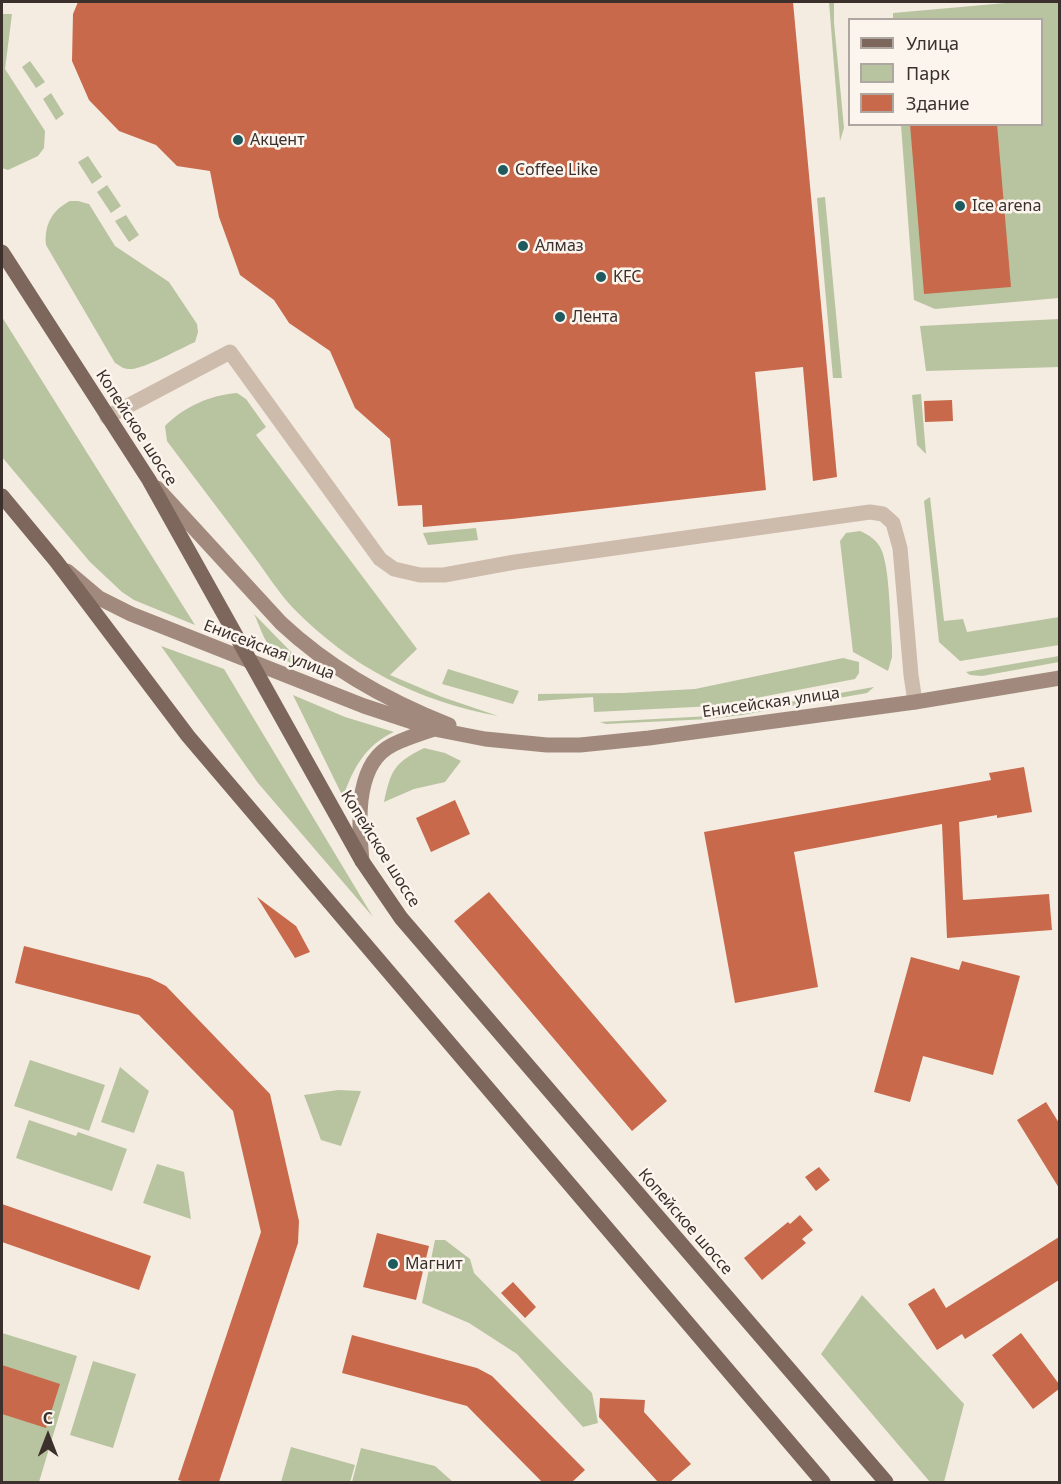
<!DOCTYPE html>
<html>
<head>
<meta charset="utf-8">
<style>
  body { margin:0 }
  #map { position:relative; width:1061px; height:1484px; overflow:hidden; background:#f4ebe1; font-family:"Noto Sans",sans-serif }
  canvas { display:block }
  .frame { position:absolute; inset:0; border:3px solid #3b302b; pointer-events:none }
  .legend { position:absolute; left:848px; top:18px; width:195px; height:108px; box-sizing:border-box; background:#fbf5ee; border:2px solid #aea6a0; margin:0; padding:8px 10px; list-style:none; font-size:18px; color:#3b302b }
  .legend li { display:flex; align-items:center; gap:12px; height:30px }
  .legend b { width:30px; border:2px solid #aea6a0 }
  .north { position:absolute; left:18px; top:1406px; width:60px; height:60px; -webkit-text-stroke:4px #fbf5ee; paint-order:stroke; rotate:0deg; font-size:16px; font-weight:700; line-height:24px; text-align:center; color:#3b302b }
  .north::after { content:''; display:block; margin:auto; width:21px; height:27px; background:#3b302b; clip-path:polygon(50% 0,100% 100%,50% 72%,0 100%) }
</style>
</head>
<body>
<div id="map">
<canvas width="1061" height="1484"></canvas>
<div class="frame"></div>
<ul class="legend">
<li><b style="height:8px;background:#7d675c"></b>Улица</li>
<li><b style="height:16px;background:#b8c4a0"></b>Парк</li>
<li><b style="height:16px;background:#c8694b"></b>Здание</li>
</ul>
<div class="north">С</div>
</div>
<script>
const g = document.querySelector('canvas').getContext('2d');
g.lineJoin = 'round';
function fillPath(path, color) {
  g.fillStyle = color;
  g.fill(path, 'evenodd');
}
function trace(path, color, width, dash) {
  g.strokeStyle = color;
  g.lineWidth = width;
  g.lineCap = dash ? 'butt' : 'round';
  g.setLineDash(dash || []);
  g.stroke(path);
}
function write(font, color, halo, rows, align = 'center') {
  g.font = font + ' "Noto Sans",sans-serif';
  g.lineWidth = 5;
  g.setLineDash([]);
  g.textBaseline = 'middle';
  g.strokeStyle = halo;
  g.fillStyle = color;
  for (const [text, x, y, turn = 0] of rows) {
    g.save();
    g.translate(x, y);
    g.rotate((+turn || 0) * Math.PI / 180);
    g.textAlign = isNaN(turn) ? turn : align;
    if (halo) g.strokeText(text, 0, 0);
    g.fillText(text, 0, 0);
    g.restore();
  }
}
fillPath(new Path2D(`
  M829,2h5v21l10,105 -4,13z
  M1017,2h42v296l-124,11 -21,-9 -13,-175 141,-1v-104h-149v-7z
  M2,14h10l-7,55 40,62 -1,17 -6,8 -30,14 -6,-2z
  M30,61l15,21 -9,6 -14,-21z
  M51,93l13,21 -8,6 -13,-21z
  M88,156l14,21 -10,7 -14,-22z
  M107,185l14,21 -10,7 -14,-21z
  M825,197l17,181h-9l-16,-180z
  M70,201h8l11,3 26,42 54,36 28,42 1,8 -3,10c-14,6 -54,29 -67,27 -5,0 -9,-4 -13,-6l-69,-118c-2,-20 6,-35 24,-44z
  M126,215l13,20 -10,7 -14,-21z
  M2,317l193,308 -61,-25 -12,-8 -32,-30 -88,-105z
  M1059,319v48l-133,4 -6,-45z
  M237,393l9,6 20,28 -10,8 161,214 -27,26 52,22 56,19c-81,-15 -147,-49 -205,-108 -15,-16 -28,-37 -41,-54 -28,-38 -57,-75 -85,-113l-2,-15c19,-19 45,-31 72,-33z
  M921,394l5,60 -9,-9 -5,-50z
  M930,497l14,124 19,-2 4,13 92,-15v28l-99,16 -21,-19 -15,-141z
  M476,528l2,12 -50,5 -5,-12z
  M860,531c9,4 17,9 21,18 9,18 9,74 11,97v11l-4,14 -35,-19 -13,-111 6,-8z
  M254,614l40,41 31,23c-19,-9 -44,-15 -57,-34 -6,-9 -9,-20 -14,-30z
  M161,646l63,23 149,248 -115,-134z
  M1059,656v6l-77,14 -12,-1 -4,-3z
  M843,658l16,4v11l-4,6 -141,27 -120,6 -1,-15 -55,4v-7l85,-1 72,-4z
  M448,669l71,22 -6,13 -71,-20z
  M874,687l-7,6 -125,22 -33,4 -103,5 -6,-2 110,-6z
  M293,695l52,22 49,15c-29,13 -41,37 -51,65z
  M424,748l21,5 16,8 -16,21 -31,7 -30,13c7,-32 10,-39 40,-54z
  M30,1060l75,25 -16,46 -75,-25z
  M120,1067l29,24 -15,42 -33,-11z
  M338,1090l23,1 -20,55 -20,-6 -17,-45z
  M29,1120l47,16 2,-4 49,17 -15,42 -96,-33z
  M157,1164l27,8 7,47 -48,-16z
  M435,1240h10l25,19 4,14 118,120 6,30 -15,4 -66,-73 -48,-31 -47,-20z
  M862,1295l102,109 -20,78h-14l-109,-128z
  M2,1333l75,23 -38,126h-37z
  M93,1361l43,13 -23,74 -43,-13z
  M291,1447l64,18 -5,17h-69z
  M361,1448l74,18 18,16h-101z`), '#b8c4a0');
fillPath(new Path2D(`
  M78,2h715l44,475 -24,4 -10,-114 -48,5 11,118 -254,29 -89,8 -1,-22 -24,1 -8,-67 -35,-31 -25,-57 -41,-28 -15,-23 -34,-25 -21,-58 -9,-46 -33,-5 -21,-21 -37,-14 -30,-31 -17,-39 1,-47z
  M910,124h87l14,163 -87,7z
  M952,400l1,21 -28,1 -1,-21z
  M1024,767l8,45 -35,6v-3l-38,7 4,78 86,-6 3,36 -105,8 -5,-114 -148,28 24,135 -83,16 -31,-171 287,-52 -2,-7z
  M455,800l15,34 -39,18 -15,-34z
  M489,892l178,209 -35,30 -178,-210z
  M257,897l39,29 14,26 -15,6z
  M24,946l126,32 16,8 104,108 29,127 -1,22 -79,239h-33l-8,-2 83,-248 -28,-121 -94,-96 -124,-32z
  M911,957l48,13 3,-9 58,15 -27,99 -70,-19 -13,46 -36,-10z
  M1046,1102l13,21v65l-42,-68z
  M819,1167l11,13 -14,11 -11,-14z
  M2,1204l149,52 -12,34 -137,-48z
  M800,1215l13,15 -11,9 4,4 -44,37 -18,-22 44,-36 2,2z
  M377,1233l52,13 -13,54 -53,-13z
  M1059,1237v43l-94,59 -3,-5 -25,16 -29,-46 26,-16 12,20z
  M513,1282l23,25 -11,11 -24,-25z
  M1021,1333l38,51v5l-26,20 -41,-54z
  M352,1335l125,33 15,8 93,94 -13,12h-30l-75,-76 -125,-33z
  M2,1365l58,19 -14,44 -44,-14z
  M600,1398l45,2 -1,12 47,52 -21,18h-12l-59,-65z`), '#c8694b');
trace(new Path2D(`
  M107,417l123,-65 150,207 14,10 26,6h24l71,-13 355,-50 13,2 10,9 7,25 11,127 4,27`), '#cdbbac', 15);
trace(new Path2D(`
  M157,488l124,135c48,45 107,78 168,102
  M67,571l32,27 32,16 233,92 70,23 51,10 62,6h33l69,-7 266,-36 145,-24
  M362,861c-3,-33 -8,-91 25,-113 14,-9 31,-13 47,-19`), '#a18a7d', 15);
trace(new Path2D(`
  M2,252l147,228 213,381 39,57 485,564
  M2,496l54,65 132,175 635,746`), '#7d675c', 15);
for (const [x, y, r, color] of [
  [238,140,6,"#1f5a5e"],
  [503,170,6,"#1f5a5e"],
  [960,206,6,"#1f5a5e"],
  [523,246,6,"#1f5a5e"],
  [601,277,6,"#1f5a5e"],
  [560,317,6,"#1f5a5e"],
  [393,1264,6,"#1f5a5e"]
]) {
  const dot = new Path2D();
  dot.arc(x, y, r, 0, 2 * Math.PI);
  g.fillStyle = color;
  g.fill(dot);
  trace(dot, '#fbf5ee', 2);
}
write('16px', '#3b302b', '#fbf5ee', [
  ["Акцент",250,140],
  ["Coffee Like",515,170],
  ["Ice arena",972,206],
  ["Алмаз",535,246],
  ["KFC",613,277],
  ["Лента",572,317],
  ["Магнит",405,1264]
], 'left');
write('16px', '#3b302b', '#fbf5ee', [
  ["Копейское шоссе",136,428,57],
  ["Енисейская улица",269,650,21],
  ["Енисейская улица",771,703,-8],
  ["Копейское шоссе",380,849,58],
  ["Копейское шоссе",685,1222,49]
]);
</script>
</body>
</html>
